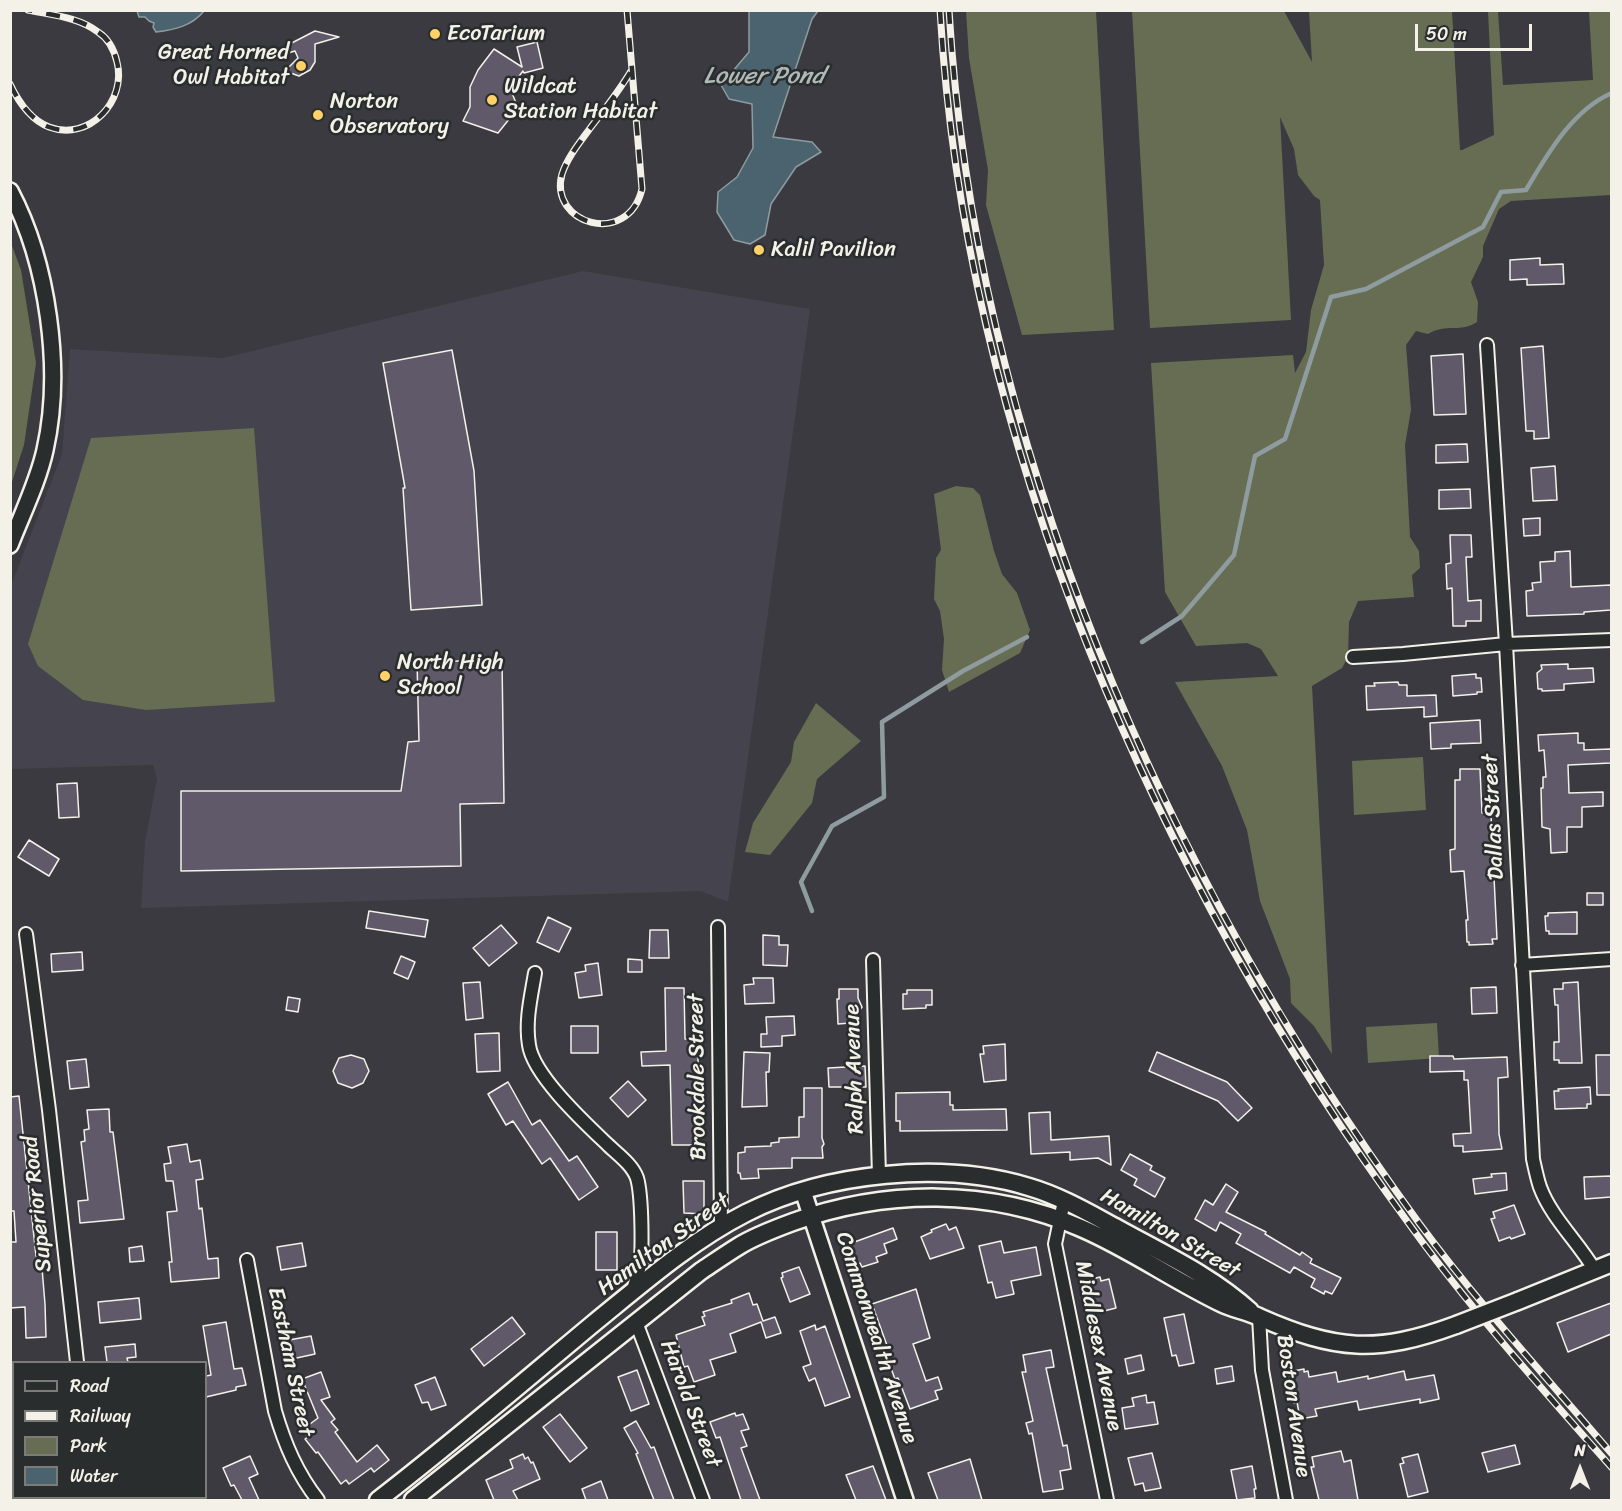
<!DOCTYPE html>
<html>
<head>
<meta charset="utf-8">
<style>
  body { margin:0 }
  #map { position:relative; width:1622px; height:1511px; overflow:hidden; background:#3a3a40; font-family:Sriracha,sans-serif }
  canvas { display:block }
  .frame { position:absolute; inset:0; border:12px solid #f4f1e8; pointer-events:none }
  .legend { position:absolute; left:12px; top:1361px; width:195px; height:138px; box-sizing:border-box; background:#2a2d2e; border:2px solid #7b7b78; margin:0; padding:8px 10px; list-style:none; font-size:18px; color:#f4f1e8 }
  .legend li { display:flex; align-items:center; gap:12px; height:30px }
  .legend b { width:30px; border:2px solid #7b7b78 }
  .north { position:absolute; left:1550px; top:1439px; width:60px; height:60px; -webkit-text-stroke:4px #2a2d2e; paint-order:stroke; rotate:0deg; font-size:16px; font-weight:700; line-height:24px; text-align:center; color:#f4f1e8 }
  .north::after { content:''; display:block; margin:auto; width:21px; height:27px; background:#f4f1e8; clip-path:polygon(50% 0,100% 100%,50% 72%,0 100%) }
  .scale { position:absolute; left:1415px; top:24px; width:117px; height:27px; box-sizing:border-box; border:3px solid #f4f1e8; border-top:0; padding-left:8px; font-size:18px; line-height:21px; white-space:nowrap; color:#f4f1e8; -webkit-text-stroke:4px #2a2d2e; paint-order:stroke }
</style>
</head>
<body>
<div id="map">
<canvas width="1622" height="1511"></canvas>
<div class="frame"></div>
<ul class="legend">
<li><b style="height:8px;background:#2a2d2e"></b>Road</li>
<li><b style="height:8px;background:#f4f1e8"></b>Railway</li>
<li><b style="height:16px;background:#676d53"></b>Park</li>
<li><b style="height:16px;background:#4b636f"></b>Water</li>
</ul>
<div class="north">N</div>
<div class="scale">50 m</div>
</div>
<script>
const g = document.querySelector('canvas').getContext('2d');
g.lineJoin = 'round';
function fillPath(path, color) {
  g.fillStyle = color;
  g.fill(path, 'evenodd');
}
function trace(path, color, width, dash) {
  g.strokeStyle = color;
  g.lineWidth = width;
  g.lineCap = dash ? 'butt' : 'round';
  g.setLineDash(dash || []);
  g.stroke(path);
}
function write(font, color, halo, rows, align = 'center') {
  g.font = font + ' Sriracha,sans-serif';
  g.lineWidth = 5;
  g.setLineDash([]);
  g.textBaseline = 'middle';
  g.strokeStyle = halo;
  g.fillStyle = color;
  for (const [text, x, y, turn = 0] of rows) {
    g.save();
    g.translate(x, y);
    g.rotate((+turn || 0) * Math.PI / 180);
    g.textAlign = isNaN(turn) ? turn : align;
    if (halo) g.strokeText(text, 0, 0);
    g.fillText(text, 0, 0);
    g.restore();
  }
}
fillPath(new Path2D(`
  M583,271l227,38 -82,593 -27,-11 -560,17 4,-66 12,-63 -4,-14 -142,4 -1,-181 52,-134 8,-105 153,9z`), '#45434d');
fillPath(new Path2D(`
  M966,11h130l18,319 -92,5 -36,-130 2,-35 -19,-112z
  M1132,11h152l28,51 -3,-51h143l8,139h2l32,-15 -6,-124h10l5,74 90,-5 -4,-69h22v184l-100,6 -12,8 -16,37v11l-12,25 7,20 -1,20c-16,11 -31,1 -49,12l-12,-3 -10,14 5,65 -6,35 5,92 9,14 1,17 -8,7 2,22 -56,4 -9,21 -1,35 -6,11 -30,18 20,368 -18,-28 -23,-23 -1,-24 -30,-78 -13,-71 -25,-64 -47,-84 103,-6 -17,-27 -14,-6 -51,3 -31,-54 -14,-229 142,-8 2,18 11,-21 5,-42 13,-45 -4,-65 -6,-4 -16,-21 -4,-26 -14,-32 11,203 -141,8z
  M11,243l10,27 15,93 -12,82 -13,40z
  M254,428l21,274 -129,8 -63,-10 -45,-34 -10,-22 63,-206z
  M956,486l17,2 7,7 14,56 8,23 15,19 13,37 -10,23 -71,39 -7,-22 2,-31 -4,-28 -6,-12 2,-41 5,-8 -7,-56z
  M816,703l45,38 -44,38 -5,24 -42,52 -25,-3 8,-29 38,-61 3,-20z
  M1423,757l3,53 -72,5 -2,-54z
  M1437,1023l2,35 -71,5 -2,-36z`), '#676d53');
const water = new Path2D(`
  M137,11v-1l67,1c-12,15 -30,19 -48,21l-3,-5 1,-4 -5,-2 -4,-4h-6z
  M749,11h69l-6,8 -39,118 39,5 9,10 -25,15 -25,37 -6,31 -15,9 -16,-4 -17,-28 1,-20 19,-15 16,-29 -1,-44 -23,-5 -8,-14 28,-33z`);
fillPath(water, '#4b636f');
trace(water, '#8f9c9f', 1.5);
trace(new Path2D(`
  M1142,642l40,-26 52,-61 21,-99 30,-17 46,-142 35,-8 117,-62 18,-35 25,-2c21,-35 46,-80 86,-97
  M812,911l-11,-29 31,-56 52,-29 -2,-75 81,-51 64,-34`), '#8f9c9f', 4.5);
const building = new Path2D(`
  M315,31l24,6 -24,7v18l-5,8 -11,6 -14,-5 13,-13 -3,-7 -10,3 -3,-6z
  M537,42l6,26 -19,5 -1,-2 -13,17 8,20 -20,25 -35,-12 7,-14v-20l8,-17 16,-21 28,18 -5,-20z
  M1540,258v7l23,-1 1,20 -37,1v-6l-17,1v-20z
  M1543,346l6,92 -15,1v-8h-8l-5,-83z
  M452,350l22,121 8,134 -71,5 -8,-122h2l-22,-125z
  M1463,354l3,60 -32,1 -3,-59z
  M1467,444l1,18 -32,1v-18z
  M1555,466l2,34 -24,1 -2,-33z
  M1470,489l1,19 -32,1v-19z
  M1540,518v17l-16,1 -1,-17z
  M1450,535h21l1,22h-6l2,44 13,-1v21h-15v5h-13l-1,-38 -5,1 -1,-25 5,-1z
  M1570,551l1,36 40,-2v25l-27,2v2l-57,2 -1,-25 7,-1 -1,-7 9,-1 -1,-20 15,-1v-9z
  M502,660l2,143 -44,1 1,62 -280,5v-80h220l7,-49 11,-1 -2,-79z
  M1568,664v5l25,-1 1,14 -30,2v6l-22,1v-2h-4l-1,-16 5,-4 -1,-4z
  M1476,674v4h5l1,14h-5v2l-24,2 -1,-20z
  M1398,682l1,3h8v11l29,-1 1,21 -13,1v-10l-57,3 -1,-24h9l-1,-3z
  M1480,720l1,23 -30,1v4l-20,1 -1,-26z
  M1578,733v10h6v7l27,-1v14l-43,2 1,28 34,-1v14l-21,1v20h-15v25l-16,1 -1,-24 -8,-2 -1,-39h2v-11h3l-2,-27 -5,1 -1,-16z
  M1460,769h20l2,44h3v3l6,-1 6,124h-5l1,5 -24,1v-3h-2l-1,-22h2l-4,-49 -13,1 -1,-22 5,-1v-69h5z
  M77,783l2,34 -20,1 -2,-34z
  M29,840l30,19 -10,17 -31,-19z
  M1587,893h16v12h-16z
  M369,911l59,9 -3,17 -59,-9z
  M1577,912v22h-28v-3h-3l-1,-15h3v-3z
  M548,917l23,11 -12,24 -22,-10z
  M501,925l16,18 -28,23 -16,-18z
  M650,930h18l1,28h-20z
  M763,935l16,1v9h9l-1,21 -24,-1z
  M82,952l1,18 -31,2 -1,-18z
  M401,956l14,6 -7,17 -14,-6z
  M628,959l14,1v12h-14z
  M598,963l4,32 -23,3 -4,-25 11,-2 -1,-6z
  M753,978h20l1,25 -29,1 -1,-19 10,-1z
  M480,982l3,36 -17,2 -3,-37z
  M1578,982l4,81h-23v-3h-5v-18h5l-1,-37h-3l-1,-16h9v-6z
  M1496,987l1,26 -25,1 -1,-26z
  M665,988h19l1,51 13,1v56h-4v49h-22l-2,-80 -28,1 -1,-14 25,-1z
  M839,989h19v9l4,9 -4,6v5l-8,1v4l-12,1 -1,-25h2z
  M907,990h25v15h-6v3l-23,1v-15h4z
  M288,997l12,2 -2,13 -12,-2z
  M794,1016l1,19 -13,1v10l-21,1v-13h6l-1,-17z
  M571,1026h27v27h-27z
  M499,1033l1,38 -23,1 -2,-38z
  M1005,1044l1,36 -22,2 -4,-28h4l-1,-8z
  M744,1052l26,1 -1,19h-3l1,34 -25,1z
  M1157,1052l70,30 25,26 -14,13 -20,-20 -69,-30z
  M351,1055l13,4 5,12 -6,12 -11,5 -14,-5 -5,-12 6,-13z
  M1596,1055h15v40h-14z
  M1430,1056h23l1,3 53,-2 1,20 -10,1 1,56 3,15 -39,3v-6h-9l-1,-12 18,-1 -3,-53h-4v-9l-34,1z
  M86,1059l3,28 -19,2 -3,-28z
  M865,1066l1,21h-37l-1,-19z
  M628,1081l18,19 -18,17 -18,-19z
  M508,1082l24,43 8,-5 29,41 8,-5 21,31 -19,13 -29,-42 -8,6 -29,-43 -7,4 -18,-31z
  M1590,1087l1,17h-4v4l-32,1 -1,-18h5l-1,-2z
  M804,1088h18v50l2,6 -2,3 1,11h-31v10l-34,1 1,9 -18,1 -1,-6h-2v-20l7,-1v-5l26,-1v-3l8,-1v-4l20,-1v-20h5z
  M950,1092v13h3v5l53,-1 1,21 -107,1v-10h-4v-28z
  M19,1096l17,160h5l4,48 1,33 -20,1 -1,-31 -15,1v-66h6l-2,-31h-4v-114z
  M109,1109l1,23h3l11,87 -44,4 -2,-22 10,-1 -7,-58 4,-1 -1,-11 5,-1 -2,-19z
  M1050,1112l1,28 58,-4 2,29 -13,-7 -28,2v-8l-39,2 -2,-41z
  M187,1144l3,18 10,-2 3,19 -7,1 3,29 3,-1 6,51 10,-1 1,20 -48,4 -2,-20h3l-5,-50 10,-1 -4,-30h-7l-2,-17 7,-1 -3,-16z
  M1130,1154l22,12 -2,4 15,8 -10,19 -21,-12 3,-6 -16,-9z
  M1506,1173l1,17 -32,4 -2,-15 19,-2 -1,-3z
  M1611,1176v21l-26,2 -1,-22z
  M683,1181h21v33l-20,-1z
  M1226,1184l12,8 -12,20 40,20 -1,2 35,21 2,-3 10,7 -2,4 31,15 -9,16 -7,-3 -1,3 -13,-7 4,-8 -21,-12 -4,6 -54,-30 5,-9 -21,-12 -4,9 -21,-12 10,-19 8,5z
  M1514,1205l11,29 -14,5 -1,-2 -11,4 -8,-22 4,-1 -2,-6z
  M946,1224l3,6 7,-3 8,21 -34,11 -9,-22 11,-5 -1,-2z
  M893,1228l4,11 -13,5 3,9 -11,4 2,5 -16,5 -2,-4 -4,1 -7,-20z
  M596,1232h21v38h-21z
  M1001,1241l3,12 32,-6 5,28 -30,6 3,13 -18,4 -4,-16 -4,1 -9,-37z
  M302,1243l4,23 -25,4 -4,-23z
  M142,1246l2,15 -14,1 -1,-14z
  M799,1267l11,27 -20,8 -9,-24 2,-1 -1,-4z
  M1100,1277l1,4 8,-2 7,29 -20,5 -8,-33z
  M916,1289l14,49 -17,6 13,37 12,-4 4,12 -7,2 3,8 -28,10 -12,-31 -3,1 -6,-16 4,-1 -21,-58z
  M749,1293l4,12 4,-1 6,17 12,-4 6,16 -15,5 -5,-16 -31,12 6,18 -26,8 5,15 -21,7 -6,-16 -4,1 -8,-32 29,-10 -3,-8 3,-1 -2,-4 29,-9 -1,-3z
  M139,1298l2,21 -41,4 -2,-21z
  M1611,1303v31l-43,18 -11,-29z
  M1184,1314l10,49 -15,3 -3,-11 -4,1 -8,-38z
  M512,1317l13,17 -41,32 -13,-17z
  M226,1322l8,47 8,-1 4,17 -10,2v3l-30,7v-21l5,-1 -8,-49z
  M815,1325l1,5 9,-4 25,71 -25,9 -10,-28 -6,3 -6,-14 8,-3 -11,-33z
  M311,1336l4,18 -23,5 -3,-19z
  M135,1344l1,13 -9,1 1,4h-21l-2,-15z
  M1051,1350l3,17 -8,1 17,78 4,-1 4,24 -11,2 3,18 -20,3 -11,-59 -3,1 -3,-11 7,-2 -11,-49h4l-3,-17z
  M1141,1355l3,15 -16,4 -3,-15z
  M1232,1366l2,15 -17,3 -2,-15z
  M1304,1369v3l4,-1 1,6 27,-5 2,10 30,-6v3l36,-8 2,9 28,-5 5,24 -19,4v-4l-61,11 -2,-9 -42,8 2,7 -17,3 -3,-17 -3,1 -6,-31z
  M637,1370l12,34 -18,7 -13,-34z
  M321,1372l9,25 -9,3 14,19 -4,3 7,8 -3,2 22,30 20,-17 12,15 -15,12 -3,-4 -22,16 -3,-4 -5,4 -23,-32 -2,1 -11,-14 3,-2 -6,-7 16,-12 -16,-39z
  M435,1377l11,28 -15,5 -3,-8 -6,1 -7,-18z
  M1146,1395l1,8 7,-1 4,22 -33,5 -3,-21 12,-2 -2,-8z
  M735,1413l1,3 7,-2 6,15 -8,2 6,15 -6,2 19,52h-19l-21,-63 -4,1 -6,-16z
  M560,1414l27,34 -17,14 -27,-35z
  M636,1421l15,27 3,-1 20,53h-20l-18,-46 2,-1 -14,-25z
  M1515,1445l5,19 -32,8 -6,-19z
  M1341,1451l3,11 7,-2 7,40h-39l-8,-33h3l-2,-10z
  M1152,1453l9,35 -16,3 -2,-8 -8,2 -7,-27z
  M523,1454l2,5 3,-2 3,6 2,-1 7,17 -27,12 5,9h-24l-8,-20 27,-12 -3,-8z
  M1418,1454l10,38 -20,5 -8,-33 4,-1 -2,-5z
  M250,1456l8,18 -9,4 10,22h-17l-8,-15 -3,1 -8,-18z
  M970,1459l12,41h-44l-10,-27z
  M873,1466l13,34h-30l-10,-25z
  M1252,1466l4,23h-2l1,9 -18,2 -6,-30z
  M601,1481l7,19h-22l-4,-11z`);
fillPath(building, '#5f596a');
trace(building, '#f4f1e8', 1.5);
const minor = new Path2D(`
  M1487,345l19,299 27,515c2,9 4,19 7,28 11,30 38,55 54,82
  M1353,657l50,-3 103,-10 106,-4
  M718,927l3,299
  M26,934l23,176 28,252
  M873,960l6,216
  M1522,965l90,-6
  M535,973c-4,24 -10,48 -6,72 4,30 56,78 78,99 10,10 25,20 30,34 5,17 5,64 4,82 -1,10 -6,21 -8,31
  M1064,1201l-9,43 52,256
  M247,1260l28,151c10,34 22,62 43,89
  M1259,1317l3,53 24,130
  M636,1322l67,178
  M92,1498v2`);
const tertiary = new Path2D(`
  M10,191c38,72 53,179 35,259 -7,32 -23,64 -35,95
  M803,1191l102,309`);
const secondary = new Path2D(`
  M1518,1301l94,-38
  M378,1500c74,-57 144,-117 216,-177 48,-39 97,-82 152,-110 81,-41 197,-52 283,-26 31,9 60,26 88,41 45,25 95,48 133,83
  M413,1500l288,-229c12,-8 25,-17 38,-25 16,-10 35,-17 54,-24 93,-33 196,-34 288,6 49,21 92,52 140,75 12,6 26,8 38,14 77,34 118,37 197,8`);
trace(minor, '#f4f1e8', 16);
trace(tertiary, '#f4f1e8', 20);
trace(secondary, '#f4f1e8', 21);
trace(minor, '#2a2d2e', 12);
trace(tertiary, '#2a2d2e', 15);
trace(secondary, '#2a2d2e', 16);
const rail = new Path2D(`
  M627,10l15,179c-14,59 -94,35 -80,-15 6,-18 19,-33 29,-47 14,-18 28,-36 40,-56
  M940,10c25,435 217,870 472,1218 61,84 131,162 200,240
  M949,10c26,434 216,865 470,1213 59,80 128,155 193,231
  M10,84c8,17 21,36 39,43 40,15 78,-26 68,-65 -3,-13 -8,-23 -19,-30 -19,-15 -47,-17 -70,-22`);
trace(rail, '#f4f1e8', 7);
trace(rail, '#2a2d2e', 4.5, [14]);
const secondaryBridge = new Path2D(`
  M1456,1325l62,-24`);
trace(secondaryBridge, '#f4f1e8', 21, []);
trace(secondaryBridge, '#2a2d2e', 16);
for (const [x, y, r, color] of [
  [435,34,6,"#ffd166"],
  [301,66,6,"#ffd166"],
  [492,100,6,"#ffd166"],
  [318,115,6,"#ffd166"],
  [759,250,6,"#ffd166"],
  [385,676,6,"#ffd166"]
]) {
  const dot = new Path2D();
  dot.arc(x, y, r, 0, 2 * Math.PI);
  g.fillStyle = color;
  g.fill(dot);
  trace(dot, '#2a2d2e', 2);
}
write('22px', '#f4f1e8', '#2a2d2e', [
  ["EcoTarium",447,34],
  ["Great Horned",289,53,"right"],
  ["Owl Habitat",289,78,"right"],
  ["Wildcat",504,87],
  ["Station Habitat",504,112],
  ["Norton",330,102],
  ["Observatory",330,127],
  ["Kalil Pavilion",771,250],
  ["North High",397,663],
  ["School",397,688]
], 'left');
write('22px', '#f4f1e8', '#2a2d2e', [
  ["Dallas Street",1494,817,-93],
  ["Ralph Avenue",855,1069,-92],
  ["Brookdale Street",698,1077,-91],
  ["Superior Road",38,1204,-96],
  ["Hamilton Street",1170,1234,30],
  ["Hamilton Street",664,1245,-36],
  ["Commonwealth Avenue",876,1338,72],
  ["Middlesex Avenue",1098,1346,79],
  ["Eastham Street",290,1362,78],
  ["Harold Street",690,1404,69],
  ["Boston Avenue",1293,1406,82]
]);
write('italic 24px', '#b0b8b8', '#2a2d2e', [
  ["Lower Pond",764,77]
]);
</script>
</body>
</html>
